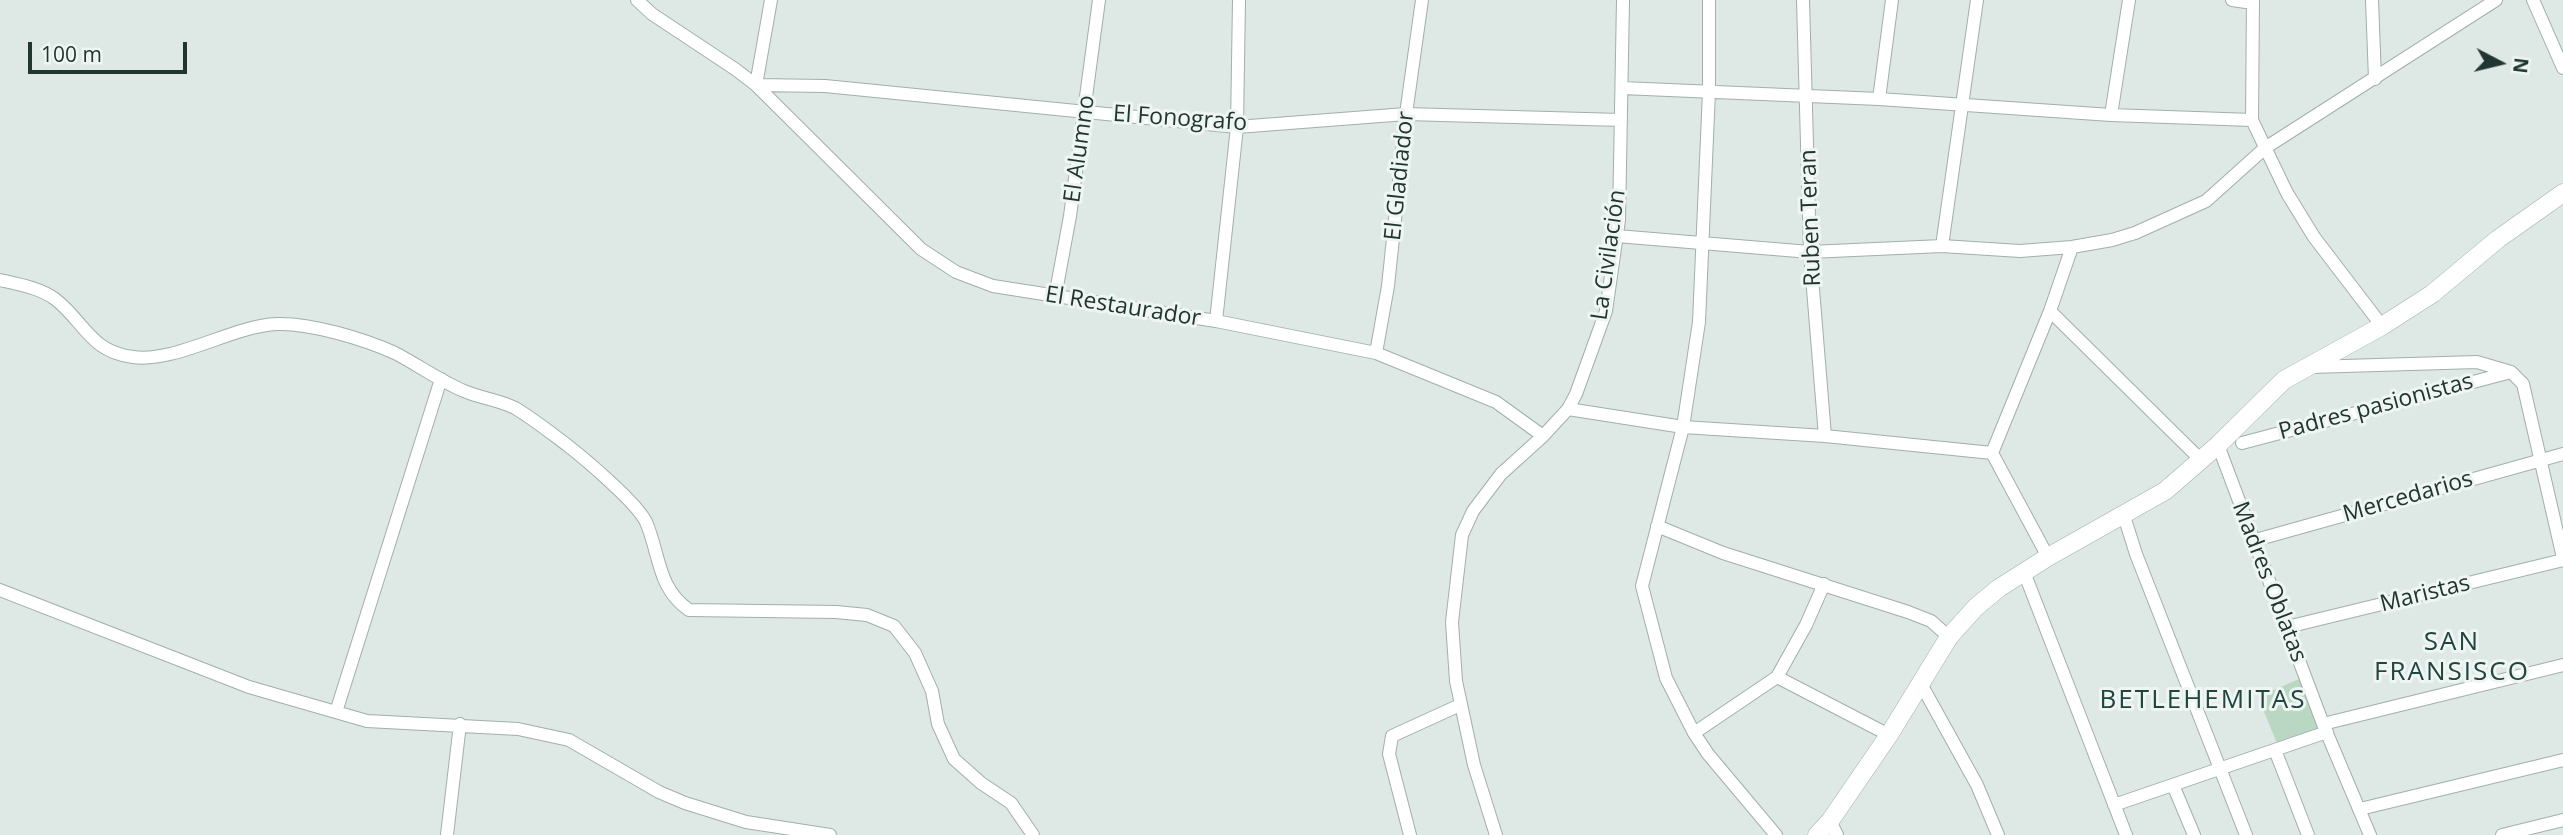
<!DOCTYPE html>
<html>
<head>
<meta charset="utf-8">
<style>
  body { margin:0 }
  #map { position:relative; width:2563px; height:835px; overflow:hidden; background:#dee8e4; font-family:"Open Sans",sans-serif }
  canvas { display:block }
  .north { position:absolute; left:2465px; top:28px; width:70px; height:70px; -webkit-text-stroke:5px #eef5f2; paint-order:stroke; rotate:97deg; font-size:19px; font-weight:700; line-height:28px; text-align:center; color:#223631 }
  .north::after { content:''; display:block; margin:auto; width:24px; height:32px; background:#223631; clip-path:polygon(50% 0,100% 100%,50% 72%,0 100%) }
  .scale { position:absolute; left:28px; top:42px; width:159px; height:32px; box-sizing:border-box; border:4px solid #223631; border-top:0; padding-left:9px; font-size:21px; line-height:24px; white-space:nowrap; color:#223631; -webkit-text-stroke:5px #eef5f2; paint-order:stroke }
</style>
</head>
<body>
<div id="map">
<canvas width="2563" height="835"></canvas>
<div class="north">N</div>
<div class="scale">100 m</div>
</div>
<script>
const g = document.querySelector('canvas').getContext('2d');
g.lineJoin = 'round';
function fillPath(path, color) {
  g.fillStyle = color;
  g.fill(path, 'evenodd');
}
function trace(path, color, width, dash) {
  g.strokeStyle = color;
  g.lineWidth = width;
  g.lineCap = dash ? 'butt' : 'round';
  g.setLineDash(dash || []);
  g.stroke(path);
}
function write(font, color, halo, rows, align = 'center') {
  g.font = font + ' "Open Sans",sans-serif';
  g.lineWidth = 6;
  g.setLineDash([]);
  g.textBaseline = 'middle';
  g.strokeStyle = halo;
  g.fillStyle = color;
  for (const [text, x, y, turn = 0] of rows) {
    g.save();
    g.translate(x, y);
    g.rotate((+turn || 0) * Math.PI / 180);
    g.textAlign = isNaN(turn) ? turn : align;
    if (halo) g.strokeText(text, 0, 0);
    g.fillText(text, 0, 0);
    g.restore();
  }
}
fillPath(new Path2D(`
  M2306,676l21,56 -48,16 -21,-51z`), '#b9d7c2');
const street = new Path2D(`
  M637,0l15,14 83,55 21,16 69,1 412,41 169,-13 215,6
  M771,0l-15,85 165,164 35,23 37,14 223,35 160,32 120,49 47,34
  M1709,0v91l-10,231 -16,105 -41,159 24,92 28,55 14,21 68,81
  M1803,0l7,252 15,184
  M2232,0l21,3
  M2253,0l-1,120 35,73 27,44 68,89
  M2372,0l3,79
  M2533,0l30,68
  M1622,88l257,11 232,16 141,5
  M1879,99l13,-99
  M2111,115l18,-115
  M1617,236l193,16 132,-6 78,5 52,-4 40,-7 23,-7 71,-32 59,-53 231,-148
  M1942,246l35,-246
  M0,280c18,4 40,8 55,19 29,22 35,53 78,58 43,6 99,-31 144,-33 34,-1 87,15 118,29 23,12 45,28 69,38 16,7 35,9 51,17 17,10 36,25 52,37 18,14 70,58 79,77 14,32 11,66 43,88l147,2 31,3 27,11 21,27 17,38 6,33 16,35 27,24 30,20 22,32
  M1055,297l15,-81 29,-216
  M2050,311l151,149
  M1216,321l21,-194 2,-127
  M1376,353l12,-67 18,-172 16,-114
  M2311,367l166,-5 34,10 12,12 40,174
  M1568,409l115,18 142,9 167,17
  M2242,443l269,-71
  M2218,445l105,279 47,111
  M2124,516l12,38 110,281
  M1657,526l66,27 185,59 23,9 18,16
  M2252,541l311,-87
  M2048,557l-56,-104 58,-142 22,-64
  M2024,572l102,263
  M0,590l249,97 118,34 151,8 51,11 90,52 26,11 61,19 84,13
  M2287,627l276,-67
  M1777,677l112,58
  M1921,684l56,101 21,50
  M336,712l105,-333
  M2323,724l240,-59
  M1694,733l83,-56 29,-52 18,-41
  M2275,750l33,85
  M2173,785l21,50
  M2114,805l213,-73
  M2360,809l203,-49
  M1830,821l7,14
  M447,835l13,-111
  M1410,835l-21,-81 3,-18 68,-31
  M1496,835l-22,-70 -18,-84 -4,-59 10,-87 11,-24 28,-37 42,-38 25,-27 8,-15 30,-83 13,-91 4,-220
  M2502,835l61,-15`);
const secondary = new Path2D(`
  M1817,835l13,-14 59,-86 60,-98 27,-30 23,-19 49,-31 117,-66 53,-46 66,-65 98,-54 50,-32 66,-55 65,-46`);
trace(street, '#a2afab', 14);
trace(secondary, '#9fb3ac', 19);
trace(street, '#fff', 12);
trace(secondary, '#fff', 18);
write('23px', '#223631', '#eef5f2', [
  ["El Fonografo",1180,119,4],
  ["El Alumno",1080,149,-82],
  ["El Gladiador",1400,176,-84],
  ["Ruben Teran",1811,218,-92],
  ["La Civilación",1609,255,-82],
  ["El Restaurador",1123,307,9],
  ["Padres pasionistas",2376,407,-15],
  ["Mercedarios",2408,497,-16],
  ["Madres Oblatas",2269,582,69],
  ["Maristas",2425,594,-14]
]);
g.letterSpacing = '2px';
write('26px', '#20463d', '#eef5f2', [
  ["SAN",2452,643],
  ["FRANSISCO",2452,673],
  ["BETLEHEMITAS",2203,701]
]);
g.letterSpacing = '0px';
</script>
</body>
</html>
